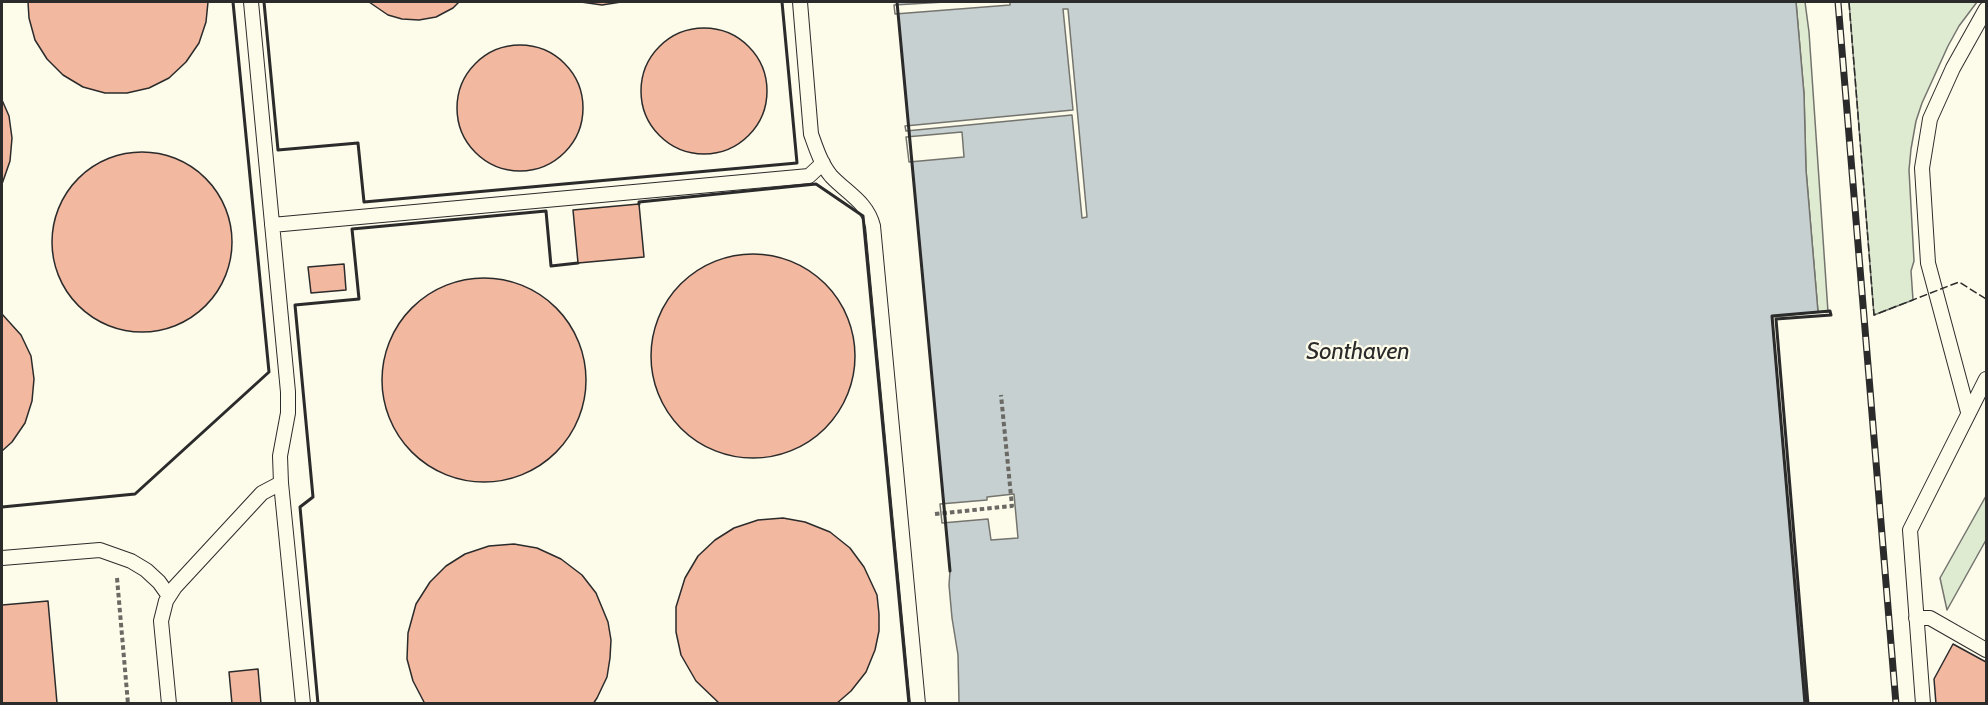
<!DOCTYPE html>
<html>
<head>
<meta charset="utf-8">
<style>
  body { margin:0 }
  #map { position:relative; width:1988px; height:705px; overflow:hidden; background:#fdfbea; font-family:Cabin,sans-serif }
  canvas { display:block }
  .frame { position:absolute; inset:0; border:3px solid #2b2b2b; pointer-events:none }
</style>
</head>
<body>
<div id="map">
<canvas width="1988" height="705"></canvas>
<div class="frame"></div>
</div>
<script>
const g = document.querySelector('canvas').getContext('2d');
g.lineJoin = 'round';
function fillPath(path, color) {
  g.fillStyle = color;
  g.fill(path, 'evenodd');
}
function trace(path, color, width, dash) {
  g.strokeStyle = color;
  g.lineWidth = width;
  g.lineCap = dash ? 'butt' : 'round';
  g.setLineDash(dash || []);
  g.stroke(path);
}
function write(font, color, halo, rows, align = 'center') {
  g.font = font + ' Cabin,sans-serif';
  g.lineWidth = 4.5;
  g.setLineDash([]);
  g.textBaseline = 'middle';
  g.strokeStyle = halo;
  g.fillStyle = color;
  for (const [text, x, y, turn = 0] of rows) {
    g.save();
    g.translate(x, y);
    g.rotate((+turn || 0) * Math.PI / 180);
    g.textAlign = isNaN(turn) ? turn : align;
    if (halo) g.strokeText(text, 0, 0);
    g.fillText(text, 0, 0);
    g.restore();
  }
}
const green = new Path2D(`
  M1796,2h9l4,30 19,280h-10l-12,-142 -2,-76z
  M1849,2h128l-18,24 -11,20 -26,57 -6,18 -5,28 -2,21 5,91 -3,10 2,29 -39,15z
  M1986,496v44l-39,70 -7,-32z`);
fillPath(green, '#deebd1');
trace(green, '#74746e', 1.5);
const water = new Path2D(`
  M897,2h899l8,92 2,76 12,142 -46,5 33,386h-846l-1,-48 -6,-37 -3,-33 1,-14z`);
fillPath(water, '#c7d0d0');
trace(water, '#74746e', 1.5);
const pier = new Path2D(`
  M945,2h65v3l-115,9 -1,-9z
  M1063,9h5l19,208 -5,1 -10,-103 -166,16 -1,-5 168,-16z
  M962,132l2,25 -55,5 -3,-25z
  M1014,494l4,44 -27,2 -3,-21 -46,4 -2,-19 47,-4v-3z`);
fillPath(pier, '#fdfbea');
trace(pier, '#74746e', 1.5);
const building = new Path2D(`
  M28,2h180l-2,20 -7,21 -13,19 -17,16 -20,10 -22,5h-22l-22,-6 -20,-12 -16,-16 -12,-19 -6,-22z
  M369,2h90l-6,6 -17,9 -17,3 -17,-1 -14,-4z
  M581,2h40l-19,3z
  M641 91a63 63 0 1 1 126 0a63 63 0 1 1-126 0Z
  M457 108a63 63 0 1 1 126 0a63 63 0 1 1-126 0Z
  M2,100l7,16 3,22 -2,23 -8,23z
  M52 242a90 90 0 1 1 180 0a90 90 0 1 1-180 0Z
  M639,204l5,53 -66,6 -5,-53z
  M651 356a102 102 0 1 1 204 0a102 102 0 1 1-204 0Z
  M344,264l2,26 -35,3 -3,-26z
  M382 380a102 102 0 1 1 204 0a102 102 0 1 1-204 0Z
  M2,314l19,21 10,21 3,23 -2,22 -7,22 -13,19 -10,9z
  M783,518l22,4 25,10 20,16 14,19 13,28 2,19v17l-4,19 -9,22 -15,19 -15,13h-116l-24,-23 -15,-26 -5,-23v-25l9,-29 13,-22 17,-16 19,-12 24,-8z
  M514,544l23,4 24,11 21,16 14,18 12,29 3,18 -1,18 -3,19 -10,21 -4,6h-168l-12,-23 -6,-22 1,-26 8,-29 14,-22 16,-16 19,-12 24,-8z
  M48,601l9,102 -55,1v-99z
  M1953,644l33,18v42h-50l-2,-25z
  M258,669l3,35h-29l-3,-32z`);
fillPath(building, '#f2b8a0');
trace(building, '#2b2b2b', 1.5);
const lane = new Path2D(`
  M251,2l37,390v21l-8,43 1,27 22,221
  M800,2l11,132c5,14 10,30 20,42 16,17 36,26 42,50l45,478
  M272,225l537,-49 14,-13
  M1968,412l-40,-149 -6,-95 8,-49 23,-51 33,-59
  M2,558l98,-8 31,11 15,9 13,12 10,14
  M1916,618h14l56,32
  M169,704l-8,-83 5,-20 9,-14 87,-94 19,-10
  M1923,704l-13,-174 76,-151`);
trace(lane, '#2b2b2b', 16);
trace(new Path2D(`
  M935,514l77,-8 -11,-111
  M117,578l11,126`), '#6a6964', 4, [4.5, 3]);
trace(lane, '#fdfbea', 14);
const rail = new Path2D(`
  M1838,2l58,702`);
trace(rail, '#2b2b2b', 7);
trace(rail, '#fdfbea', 4.5, [14]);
trace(new Path2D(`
  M1849,2l25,313 85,-33 27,17`), '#2b2b2b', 1.5, [8, 3]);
trace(new Path2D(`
  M264,2l14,148 80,-7 6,59 433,-39 -15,-161
  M897,2l53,569
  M639,204v-2l177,-18 47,32 46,488
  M2,507l133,-13 134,-122 -36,-370
  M318,704l-18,-197 13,-10 -18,-192 64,-6 -7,-70 194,-18 5,55 27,-3
  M1805,704l-33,-388 58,-5 1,4 -55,4 32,385`), '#2b2b2b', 3);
write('italic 24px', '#2b2b2b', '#fdfbea', [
  ["Sonthaven",1358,352]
]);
</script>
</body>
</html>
